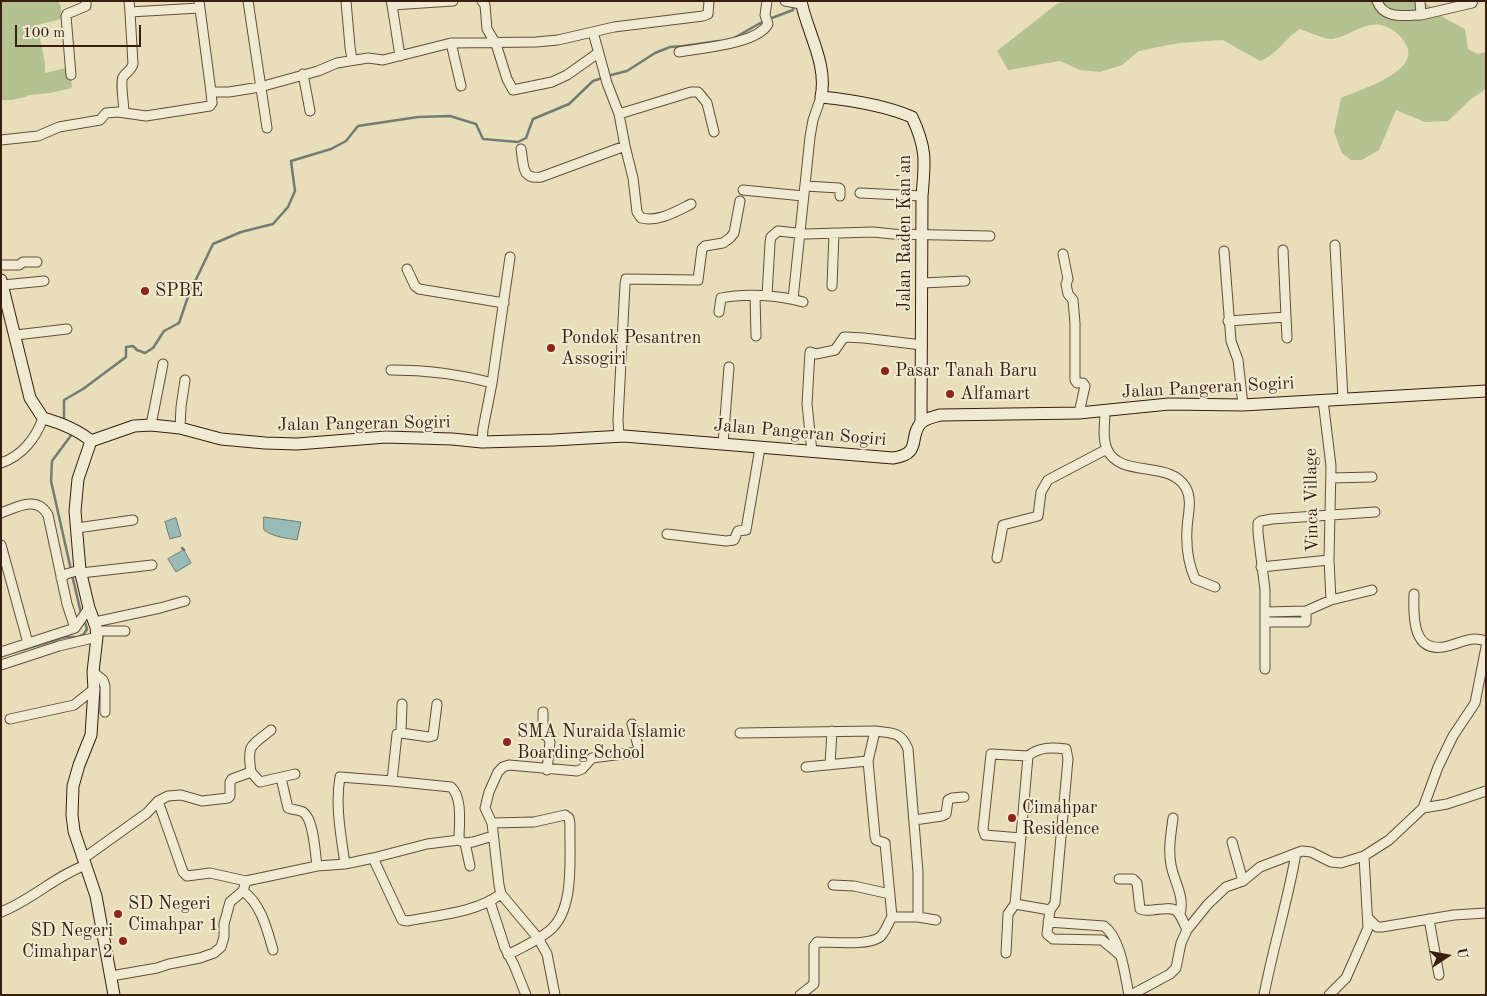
<!DOCTYPE html>
<html>
<head>
<meta charset="utf-8">
<style>
  body { margin:0 }
  #map { position:relative; width:1487px; height:996px; overflow:hidden; background:#e8deba; font-family:"Old Standard TT",serif }
  canvas { display:block }
  .frame { position:absolute; inset:0; border:2px solid #381d10; pointer-events:none }
  .north { position:absolute; left:1422px; top:931px; width:50px; height:50px; -webkit-text-stroke:4px #f0ead2; paint-order:stroke; rotate:79deg; font-size:14px; font-weight:700; line-height:20px; text-align:center; color:#381d10 }
  .north::after { content:''; display:block; margin:auto; width:18px; height:22px; background:#381d10; clip-path:polygon(50% 0,100% 100%,50% 72%,0 100%) }
  .scale { position:absolute; left:15px; top:25px; width:126px; height:22px; box-sizing:border-box; border:2px solid #381d10; border-top:0; padding-left:6px; font-size:15px; line-height:18px; white-space:nowrap; color:#381d10; -webkit-text-stroke:4px #f0ead2; paint-order:stroke }
</style>
</head>
<body>
<div id="map">
<canvas width="1487" height="996"></canvas>
<div class="frame"></div>
<div class="north">U</div>
<div class="scale">100 m</div>
</div>
<script>
const g = document.querySelector('canvas').getContext('2d');
g.lineJoin = 'round';
function fillPath(path, color) {
  g.fillStyle = color;
  g.fill(path, 'evenodd');
}
function trace(path, color, width, dash) {
  g.strokeStyle = color;
  g.lineWidth = width;
  g.lineCap = dash ? 'butt' : 'round';
  g.setLineDash(dash || []);
  g.stroke(path);
}
function write(font, color, halo, rows, align = 'center') {
  g.font = font + ' "Old Standard TT",serif';
  g.lineWidth = 4;
  g.setLineDash([]);
  g.textBaseline = 'middle';
  g.strokeStyle = halo;
  g.fillStyle = color;
  for (const [text, x, y, turn = 0] of rows) {
    g.save();
    g.translate(x, y);
    g.rotate((+turn || 0) * Math.PI / 180);
    g.textAlign = isNaN(turn) ? turn : align;
    if (halo) g.strokeText(text, 0, 0);
    g.fillText(text, 0, 0);
    g.restore();
  }
}
fillPath(new Path2D(`
  M1,1h57l3,6v12l-24,6 8,38v10l25,-6 2,21 -22,5 -22,2 -3,2 -13,3h-11z
  M1071,1h352l23,18 19,10 3,20 10,5 8,-2v37l-15,10 -23,22 -23,1 -29,-12 -17,40 -17,10h-11l-9,-7 -8,-21 7,-34c18,-8 83,-27 64,-55 -5,-9 -14,-16 -24,-18 -17,-3 -32,11 -48,14 -7,1 -25,-7 -33,-10 -15,9 -23,26 -40,32l-37,-21 -44,3 -40,8 -17,14 -22,7 -20,-2 -20,-9 -52,9 -11,-19 61,-48z`), '#b4c291');
const water = new Path2D(`
  M264,517l37,5 -4,18c-11,-2 -24,-3 -33,-10z
  M176,518l5,18 -11,3 -5,-17z
  M184,550l7,13 -15,9 -8,-13z`);
fillPath(water, '#99bbb7');
trace(water, '#727c74', 1);
trace(new Path2D(`
  M769,19l24,-9v-4
  M734,38l30,-17
  M607,76l20,-5 28,-18 15,-6 13,-1 36,-5
  M64,420v-20l19,-11 43,-32v-10l7,-1 4,4 8,3 8,-5 11,-17 15,-8 10,-29 24,-50 28,-12 32,-8 15,-17 7,-16 -4,-30 40,-12 15,-8 12,-15 60,-9 32,-1 26,8 7,15 35,3 8,-4 7,-19 36,-15 24,-23 9,-3
  M70,432l2,2 -20,27 -1,20 20,89
  M182,548l2,2
  M72,575l9,38
  M15,652l50,-15h13l6,-3 3,-5 -3,-11`), '#727c74', 2.5);
const street = new Path2D(`
  M129,1l1,11 69,-4
  M248,1l19,127
  M346,1l4,46 2,13
  M391,1l1,4 61,-4
  M482,1l3,4 2,24 9,15 11,35 6,11 39,-8 15,-7 31,-22
  M785,1l16,3
  M1377,1c7,19 28,14 44,14
  M1420,1l1,14 51,-12 1,-2
  M392,5l8,51
  M593,32l14,51 12,31 6,32 8,32 4,34 4,6c18,4 34,-6 50,-14
  M451,43l10,43
  M679,52c22,-4 78,-8 89,-28l-3,-9 2,-14
  M303,74l7,37
  M71,75l-5,-59 1,-2 19,-8v-5
  M211,92h18l31,-5 58,-16 19,-8 31,-5 15,2 68,-17 85,-1 22,-2 56,-13 89,-11 5,-2 1,-13
  M124,112c0,-7 -4,-30 -1,-35 4,-6 8,-6 10,-13l-3,-52
  M619,114l72,-22h7l9,11 7,29
  M1,140l37,-4 21,-9 41,-7 6,-7 12,-1 28,4 64,-10 2,-3 -1,-11 -12,-91
  M521,149c3,16 0,31 20,28l84,-31
  M805,186l34,2 1,1v7
  M743,190l60,6
  M860,193l62,3
  M1335,245l8,154
  M1224,251l7,90 7,19 5,45
  M1063,254l5,25 -2,5 2,10 5,6 2,23v57l2,3h6l2,3 -6,27
  M1,265h18l4,-3h14
  M407,269l8,17 4,3 85,14
  M922,283l43,-2
  M3,285l41,-4
  M832,286l2,-53
  M755,296l1,40
  M767,296l3,-53 1,-6 7,-6 28,3 67,-2 20,2 97,2
  M793,299l17,-162 3,-17 8,-23
  M719,312l2,-14c23,-5 59,-3 82,4
  M1286,317l1,21
  M1228,321l58,-4 -3,-67
  M16,335l51,-6
  M391,370c35,0 68,4 101,13l-9,46 -1,13
  M492,383l18,-126
  M1323,400l8,66 -2,94 2,40
  M1105,411c0,12 -3,27 2,38 13,30 63,10 79,39 7,13 1,29 1,42 -1,17 1,33 8,49l20,8
  M151,425l12,-61
  M180,428l1,-21 4,-27
  M619,436l-1,-16 7,-136 1,-5 72,1 4,-31 3,-3 18,-3 7,-5 4,-5 6,-32
  M723,444l6,-77
  M812,452l-5,-48 3,-52 6,2 19,-4 9,-13 20,1 58,7
  M1,463c21,-7 35,-25 42,-45
  M1331,478l41,-1
  M1,513c16,-6 36,-18 47,2l19,89 8,24 -74,24
  M77,528l56,-8
  M667,534l59,7 8,-1 4,-9 8,-1 14,-82
  M1,545l27,98
  M997,558l6,-33 35,-9 3,-24 7,-12 59,-31
  M1261,567l68,-7
  M81,573l71,-8
  M61,578l5,-4 14,-4
  M1414,594c-1,25 -1,61 34,52 16,-4 22,-10 38,-5
  M1266,612l40,-1 25,-11 41,-10
  M95,622l65,-14 25,-7
  M1265,622h41v-11
  M75,628l14,-20
  M97,631h28
  M1,665l58,-19 38,-9
  M1265,669v-79l-7,-57v-10l3,-2 11,-2 103,-7
  M93,672l10,8 2,6v26
  M437,704l-4,32 -4,1 -28,-4 -4,1 -5,47 59,6c12,11 8,37 8,53
  M543,712v22l5,3 2,5 -3,28
  M10,719l64,-14 20,-16
  M875,731l-7,30 7,75 1,4 9,3 7,74
  M401,733l1,-29
  M740,733l135,-2c16,2 26,0 33,18l10,123v45h-26c-4,6 -7,16 -12,20 -12,9 -47,5 -63,5l-3,4v38l-14,11
  M830,765l2,-34
  M806,767l62,-6
  M251,772c-4,-28 -1,-25 20,-42
  M281,778l7,30c5,2 11,2 15,4 11,7 12,41 14,54
  M158,801l25,71 4,4 23,-3 36,8
  M1423,808l15,-41 15,-31 22,-33 11,-56
  M1173,818c-2,16 -5,31 -2,47 3,17 14,31 9,49
  M914,820l28,-4 4,-2 2,-14 4,-2 12,-1
  M492,823l42,-1 31,-7 4,3 1,6c-1,31 6,86 -21,107 -12,10 -27,16 -41,24
  M1021,838l-36,-3 -2,-6 8,-75 37,2
  M1232,842l11,39
  M465,843l5,23
  M84,858l63,-45 11,-12 10,-5 13,-1 21,6 26,-3 2,-2v-14l2,-3 19,-7 9,10 35,-8
  M373,858l29,62 5,1c31,-6 68,-8 94,-27
  M345,864c-4,-28 -10,-59 -5,-87l52,4
  M1119,879h14l4,4 3,26c5,2 7,1 12,1 26,-3 25,-3 35,20
  M833,885l21,1 36,8
  M243,891c18,13 24,38 30,59
  M490,902l15,46 9,17 12,30
  M1050,910l-35,-6 13,-148c11,-9 24,-9 38,-7l2,10 -13,144 -5,7 -3,24 6,5 49,1 18,15
  M1,912c31,-12 54,-36 85,-47
  M918,917l18,3
  M1368,918l9,9h5l72,-12 32,-2
  M1429,919l10,56
  M1048,922l56,4c17,12 21,50 25,69
  M1006,953l2,-39 7,-10
  M111,976l46,-8 12,-4 31,-6 14,-5 7,-6 3,-10v-13l6,-22 13,-11 3,-10 71,-15 28,-2 28,-6 54,-14 32,-4 6,3 8,-1 20,-6
  M555,995l-8,-41 -9,-16 -37,-44 -2,-9 -7,-62 -7,-15 4,-16 9,-20 5,-5 6,-2 68,6 5,-2 10,-11 46,-6 1,-3 -7,-25
  M1131,995l39,-21 6,-6 5,-25 6,-13 21,-26 18,-17 17,-6 17,-14 42,-16 9,1 20,10 10,1 23,-7 25,-16 34,-32 24,-4 39,-13
  M1264,995c9,-48 24,-94 32,-142
  M1329,995l17,-17 22,-50 -4,-72`);
const secondary = new Path2D(`
  M801,1c6,31 27,63 20,96 30,3 63,8 91,20 15,32 13,45 10,79l-1,227
  M1,280l29,118 13,20c18,5 34,11 48,23
  M91,441l43,-15 17,-1 29,3 41,11 44,4 32,1 89,-7 66,2 30,3 71,-2 71,-4 269,22c30,-4 15,-22 28,-35 5,-5 13,-6 19,-8l139,-2 90,-9 74,1 243,-14
  M91,441l-13,38 -3,32 5,59 9,38 7,19 1,10 -4,35 1,17 -3,46 -12,30 -6,21 -1,29 2,16 22,65 18,99`);
trace(street, '#644d3a', 11);
trace(secondary, '#381d10', 13);
trace(street, '#f0ead2', 9);
trace(secondary, '#f0ead2', 11);
for (const [x, y, r, color] of [
  [145,291,5,"#8f2418"],
  [551,348,5,"#8f2418"],
  [885,371,5,"#8f2418"],
  [950,394,5,"#8f2418"],
  [507,742,5,"#8f2418"],
  [1012,818,5,"#8f2418"],
  [118,914,5,"#8f2418"],
  [123,941,5,"#8f2418"]
]) {
  const dot = new Path2D();
  dot.arc(x, y, r, 0, 2 * Math.PI);
  g.fillStyle = color;
  g.fill(dot);
  trace(dot, '#f0ead2', 2);
}
write('18px', '#381d10', '#f0ead2', [
  ["Jalan Raden Kan'an",905,233,-90],
  ["Jalan Pangeran Sogiri",1208,388,-3],
  ["Jalan Pangeran Sogiri",364,424,-1],
  ["Jalan Pangeran Sogiri",800,433,5],
  ["Vinca Village",1312,500,-91]
]);
write('18px', '#381d10', '#f0ead2', [
  ["SPBE",155,291],
  ["Pondok Pesantren",561,338],
  ["Assogiri",561,359],
  ["Pasar Tanah Baru",895,371],
  ["Alfamart",960,394],
  ["SMA Nuraida Islamic",517,732],
  ["Boarding School",517,753],
  ["Cimahpar",1022,808],
  ["Residence",1022,829],
  ["SD Negeri",128,904],
  ["Cimahpar 1",128,925],
  ["SD Negeri",113,931,"right"],
  ["Cimahpar 2",113,952,"right"]
], 'left');
</script>
</body>
</html>
